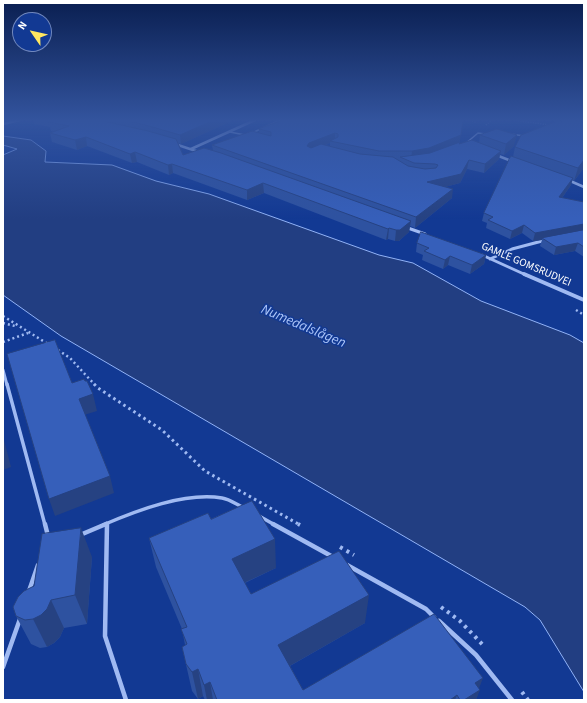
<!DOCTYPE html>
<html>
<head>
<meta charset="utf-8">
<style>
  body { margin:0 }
  #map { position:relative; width:587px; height:703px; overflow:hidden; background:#123993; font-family:"Source Sans 3",sans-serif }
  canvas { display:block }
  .frame { position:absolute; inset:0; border:4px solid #fff; pointer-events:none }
  .north { position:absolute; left:12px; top:12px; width:40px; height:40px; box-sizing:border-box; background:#123993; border:1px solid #7188be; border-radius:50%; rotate:304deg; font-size:11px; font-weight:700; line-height:16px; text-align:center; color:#fff }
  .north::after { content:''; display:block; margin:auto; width:14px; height:18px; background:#ffe761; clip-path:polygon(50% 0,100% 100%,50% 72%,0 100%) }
</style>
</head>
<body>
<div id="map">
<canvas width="587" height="703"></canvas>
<div class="frame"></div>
<div class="north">N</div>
</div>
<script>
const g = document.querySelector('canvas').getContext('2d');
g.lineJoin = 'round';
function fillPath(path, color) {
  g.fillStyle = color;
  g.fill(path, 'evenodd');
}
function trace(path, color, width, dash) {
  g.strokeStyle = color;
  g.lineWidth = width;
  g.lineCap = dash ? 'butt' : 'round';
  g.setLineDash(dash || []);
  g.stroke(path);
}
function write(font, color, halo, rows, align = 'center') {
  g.font = font + ' "Source Sans 3",sans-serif';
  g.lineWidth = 3;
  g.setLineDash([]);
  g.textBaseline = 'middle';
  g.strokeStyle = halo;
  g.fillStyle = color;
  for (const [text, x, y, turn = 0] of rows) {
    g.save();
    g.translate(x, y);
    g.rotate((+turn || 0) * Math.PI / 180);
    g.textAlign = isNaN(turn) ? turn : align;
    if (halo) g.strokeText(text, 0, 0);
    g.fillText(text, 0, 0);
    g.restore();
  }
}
const water = new Path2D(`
  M3,136l28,4 15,11 -1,11 67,3 44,16 53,13 170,61 34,8 68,38 89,34 14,8v349l-44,-72 -15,-13 -464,-271 -58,-41v-140l14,-6 -14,-4z`);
fillPath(water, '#223e82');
trace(water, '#91b2f6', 1);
trace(new Path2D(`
  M470,120l7,3
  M513,120l37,5
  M486,125l6,-5`), '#a0baf2', 1.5, [1, 1.5]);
trace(new Path2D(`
  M576,310l8,5
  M3,316l45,28
  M3,323l12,3
  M3,342l25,-9
  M58,350l12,8 25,27`), '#a0baf2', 2.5, [2, 3]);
trace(new Path2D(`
  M94,384l4,4 64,42 43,41 95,54`), '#a0baf2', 3, [2.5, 3.5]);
trace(new Path2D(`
  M298,524l2,1
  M340,547l14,8
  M441,607l19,14 23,24
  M522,692l6,8`), '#a0baf2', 4, [3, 4.5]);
trace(new Path2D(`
  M230,132l15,3
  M252,133l28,-13
  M511,134l13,2
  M465,144l13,-11 8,1`), '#a0baf2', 1.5);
trace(new Path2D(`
  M3,370l4,15`), '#a0baf2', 3);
trace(new Path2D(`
  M7,384l38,141
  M259,516l16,9
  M103,525c35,-15 82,-33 119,-27 7,1 14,6 20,9
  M107,525v-2`), '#a0baf2', 3.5);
trace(new Path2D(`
  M45,524l3,12
  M107,524l-2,112 21,64
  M273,524l60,33
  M80,535l26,-11
  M347,565l79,44 8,8
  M29,591l9,-26
  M439,621l37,34 36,45
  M3,667l17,-48`), '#a0baf2', 4.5);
trace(new Path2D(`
  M3,124l17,-4
  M175,144l24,8
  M191,149l64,-29
  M496,155l18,7
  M568,180l16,7`), '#a0baf2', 2.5);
trace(new Path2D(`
  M405,227l20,7
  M482,255l44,20
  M490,259l22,-10 34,-9`), '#a0baf2', 3);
trace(new Path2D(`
  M524,274l60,26`), '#a0baf2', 4);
fillPath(new Path2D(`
  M33,120h201l-53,24 -3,-1 5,12 30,-4 -1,-6 47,-12v-4l204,-9 -4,24 20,-1 1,-8 34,11 -10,9 -4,-1 -1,5 -15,14 -17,-4 -7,14 -15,4 7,11 -37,30 -5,-2 -1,6 -10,9h-4l-7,-2 -2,1 -122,-47 -17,7 -74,-27 -4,2 -32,-13 -5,1 -45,-17 -10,4 -25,-8 -2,-9 4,-1 -3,-1 -1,-4 -16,-3zM330,143v3l-4,-1z
  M561,122l23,1v46h-1l-9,12 -2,-1 -1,5 -9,13 22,4v55l-9,-6 -21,4 -14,-9 2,-6 -9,1 -11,-8 -12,6 -24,-11 1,-5 -5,-2 2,-8 29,-56 2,-10z
  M417,243l69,12 -2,9 -14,10 -22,-9 -5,4 -21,-9 1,-5 -7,-3z
  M211,519l65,49 -31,15 6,11 114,29 -75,43 13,24 176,-2 -3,12h-271l-2,-4 -5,3 -6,-8 -10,-44 3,-2 -3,-16 -26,-62 -7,-29z
  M92,557l-5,67 -23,4 -4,9 -6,6 -7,4 -7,1 -9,-4 -15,-28z`), '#2e52a0');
fillPath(new Path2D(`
  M214,120h20l-53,24 -1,-9z
  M335,133v8h-5v2l-21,8 -2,-5 2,-3z
  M461,135l-2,9 -48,16 1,-9z
  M517,135l-3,11 -10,9 2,-11z
  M86,137l1,9 -10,4 -2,-10z
  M501,151l-2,8 -15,14 1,-9z
  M135,152l2,10 -5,1 -2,-9z
  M469,160l-2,9 -7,14 -34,9 1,-10z
  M584,160v4l-1,5 -9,12 4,-13z
  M172,164l1,9 -4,2 -1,-10z
  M573,178l-2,7 -14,20 2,-8z
  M263,183l1,10 -17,7v-10z
  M453,189l-1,9 -37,30 1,-11z
  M411,221l-2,11 -10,9h-4l1,-11z
  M584,224v8l-42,6v2l-9,1 2,-8z
  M524,225l-2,8 -12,6 2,-8z
  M389,228l-1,11 -2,1 2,-11z
  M578,243l-3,8 -21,4 2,-8z
  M486,255l-2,9 -14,10 2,-9z
  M450,256l-2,9 -5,4 2,-9z
  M93,394l4,17 -13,4 -5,-16z
  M3,436l8,31 -8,3z
  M110,476l4,17 -59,23 -6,-17z
  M81,528l11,29 -5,67 -12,-29z
  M275,539l1,29 -41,19 -3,-28z
  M369,595l-4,28 -86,49 -1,-27z
  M51,600l13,28 -4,9 -6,6 -7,4 -14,-28z
  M198,669l5,27 -5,3 -6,-27z
  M483,678l-5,13 2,-1 -4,10h-12l11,-17z
  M210,682l3,18h-6l-3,-15z
  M457,695l-2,5h-5z`), '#264282');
const building = new Path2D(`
  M55,120h44l49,11 28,8 7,16 21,-7 17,5 190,68 -11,9h-4l-7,-2 -1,1 -125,-46 -16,7 -75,-26 -4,1 -33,-13 -5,2 -44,-17 -11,3 -25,-7 19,-7 -20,-4z
  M125,120h89l-34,15 -31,-9z
  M283,120h89v1l2,-1h89l-2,15 -32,13 -17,3h-33l-49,-10 8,-4v-3l-3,-1 -26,10 -2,3 4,2 10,-4 39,10 33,3 15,9 17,3 11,-1 2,-3 -3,-1 -21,-1 -14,-6 30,-4 30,-11 -1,2 13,-4 29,11 -16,13 -16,-4 -8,14 -34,8 26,7 -37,28 -204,-72 40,-14 19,5v-4l-12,-3z
  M567,120h8l9,3v37l-6,8 -63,-21 6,-12 36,-14 4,1z
  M497,129l20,6 -11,9 -26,-9z
  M511,156l62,22 -14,19 25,5v22l-49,9 -11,-8 -12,6 -24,-11 5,-3 -9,-4z
  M584,230v17l-6,-4 -22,4 -14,-9z
  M421,232l65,23 -14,10 -22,-9 -5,4 -21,-9 5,-3 -12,-5z
  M55,340l17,43 12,-4 1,2h2l6,13 -14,5 31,77 -61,23 -42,-145z
  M252,501l23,38 -43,20 19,35 88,-43 30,44 -91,50 25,45 131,-76 49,64 -8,5 5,7 -16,10h-4l-3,-5 -7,5h-233l-7,-18 -6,3 -6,-16 -6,3 -6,-8 -4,-17 5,-3 -6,-15 6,-2 -38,-89 59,-25 3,6z
  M81,528l-6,67 -24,5 -4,9 -6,6 -8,4 -8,1 -9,-4 -3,-9 5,-10 6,-6 10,-5 8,-52z`);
fillPath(building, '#365fba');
trace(building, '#264282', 1);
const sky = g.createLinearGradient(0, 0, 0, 219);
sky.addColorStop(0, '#0a1f51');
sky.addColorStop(0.55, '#33549e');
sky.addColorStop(1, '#33549e00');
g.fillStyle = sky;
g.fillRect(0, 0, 587, 219);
write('11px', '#fff', '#123993', [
  ["GAMLE GOMSRUDVEI",526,265,23]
]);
write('italic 14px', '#acc5f9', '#123993', [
  ["Numedalslågen",303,327,23]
]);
</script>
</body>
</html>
